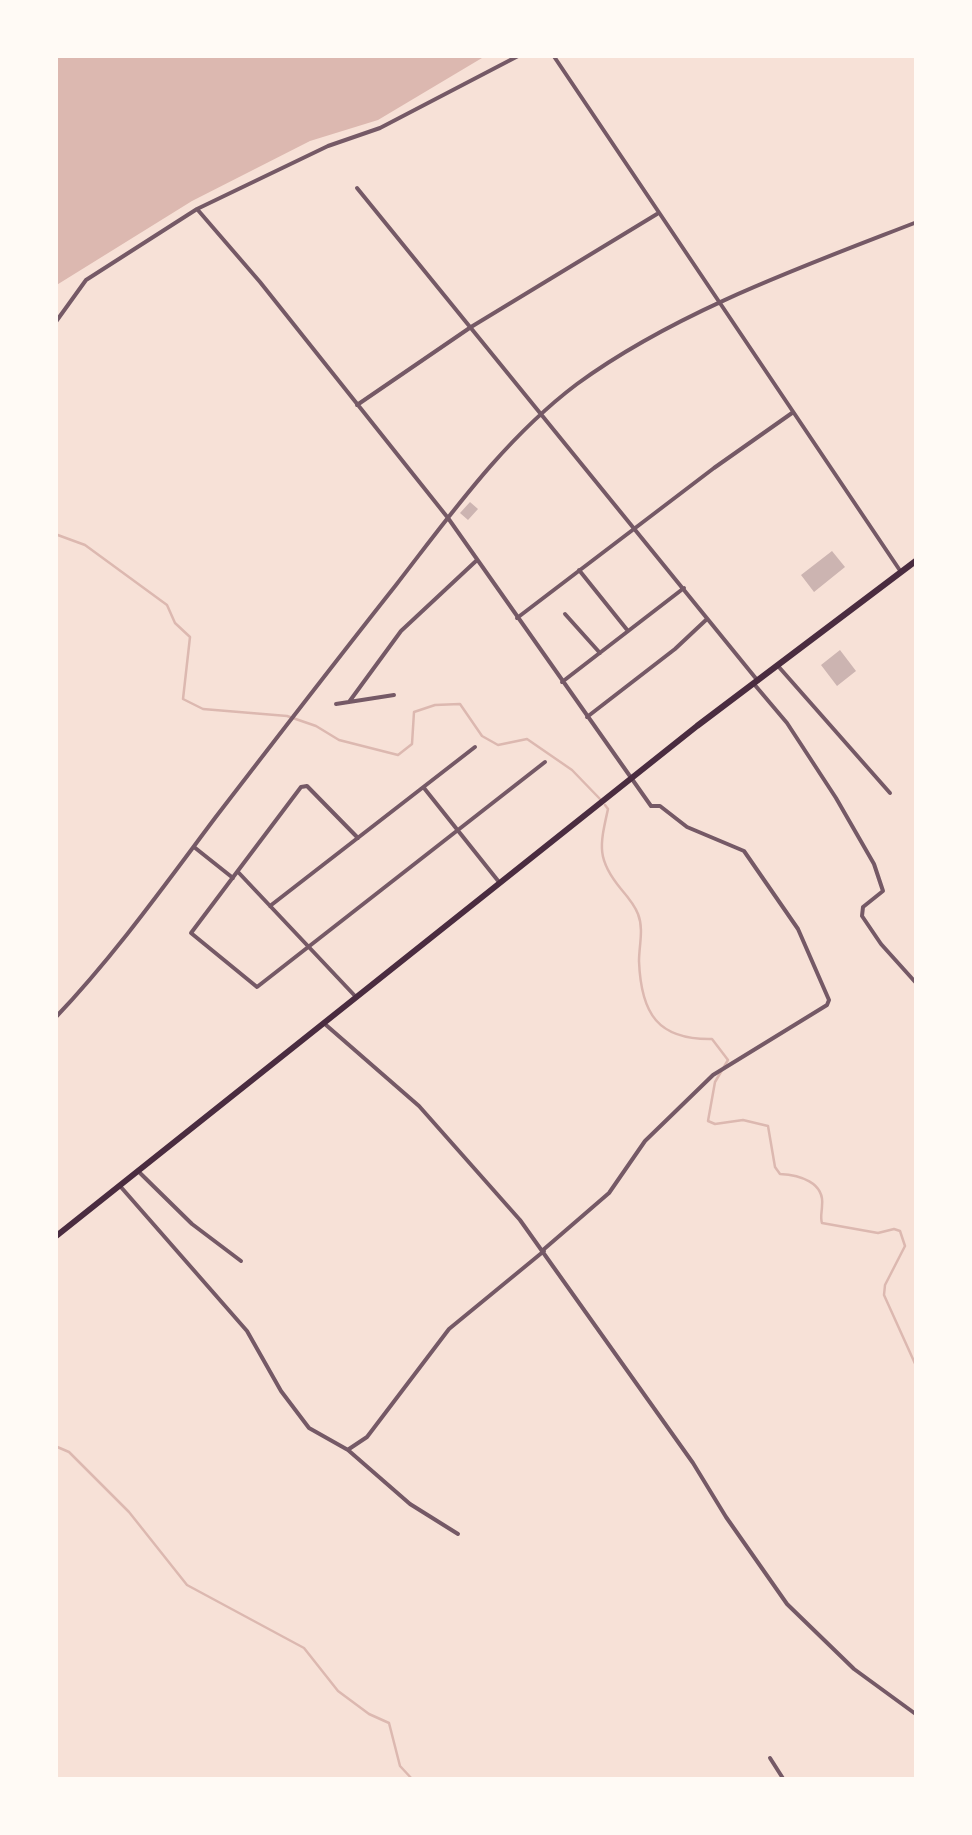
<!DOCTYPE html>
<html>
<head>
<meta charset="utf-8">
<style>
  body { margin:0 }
  #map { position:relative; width:972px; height:1835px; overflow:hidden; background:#f7e1d7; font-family:"Titillium Web",sans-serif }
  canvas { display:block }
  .frame { position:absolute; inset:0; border:58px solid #fffaf5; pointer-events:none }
</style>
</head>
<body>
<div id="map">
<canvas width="972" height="1835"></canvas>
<div class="frame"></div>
</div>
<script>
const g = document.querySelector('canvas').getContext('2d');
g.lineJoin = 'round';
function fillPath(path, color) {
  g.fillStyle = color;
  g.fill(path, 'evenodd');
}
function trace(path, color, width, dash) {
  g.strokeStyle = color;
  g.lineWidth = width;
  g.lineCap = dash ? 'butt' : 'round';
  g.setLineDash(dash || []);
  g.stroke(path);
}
fillPath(new Path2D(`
  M55,55h432l-109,65 -68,21 -118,60 -137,85z`), '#dcb8b0');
trace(new Path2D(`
  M55,534l30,11 82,60 8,18 15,14 -7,62 20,10 84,7 29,10 23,14 59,15 14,-11 2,-32 21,-7 25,-1 22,32 16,9 29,-6 45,31 28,29
  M605,805l3,4c-8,36 -12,50 13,80 6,7 14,17 17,25 6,15 1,32 1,47 2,53 19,79 73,78l16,21 -13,22 -7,39 7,3 28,-4 25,6 7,41 5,7c19,1 45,8 42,32 0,6 -2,11 0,17l56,10 16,-4 6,2 5,15 -20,39 -1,10 33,73
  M55,1446l14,6 60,60 58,73 117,63 34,43 31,23 20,9 11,43 13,14`), '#dcb8b0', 2.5);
fillPath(new Path2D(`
  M470,502l8,7 -10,11 -8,-7z
  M832,551l13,16 -31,25 -13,-17z
  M840,650l16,21 -19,15 -16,-21z`), '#ccb4b1');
trace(new Path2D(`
  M553,55l348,517
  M357,188l401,493
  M197,209l63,73 188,236 203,288h9l27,21 57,24 54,78 31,71 -2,5 -114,70 -68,66 -36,52 -66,57
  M55,323l31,-43 111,-71 131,-63 52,-18 140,-73
  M357,405l114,-78 186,-113
  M579,570l49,61
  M565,614l35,39
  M517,618l197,-150 78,-55
  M778,666l112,127
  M562,682l122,-94
  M754,684l33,39 49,75 38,66 9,27 -20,16 -1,9 19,28 36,40
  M349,702l52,-71 75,-70
  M336,704l58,-9
  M587,717l88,-68 32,-30
  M424,788l75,94
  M358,838l-51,-52 -6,1 -110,146 66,54 288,-225
  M194,847l39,31
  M239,873l117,124
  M270,906l205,-159
  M55,1018c59,-62 109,-132 160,-200 60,-78 120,-156 181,-233 55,-71 108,-146 181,-201 98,-72 227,-118 340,-162
  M326,1025l93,81 101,114 173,243 33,54 61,87 67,65 63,46
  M140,1173l52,51 49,37
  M120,1186l127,145 34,60 28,37 39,22 62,54 48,30
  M349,1449l18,-12 82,-108 95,-78
  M770,1758l14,22`), '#755966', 4);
trace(new Path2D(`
  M55,1237l642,-511 220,-166`), '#4a2c40', 6);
</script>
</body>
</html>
